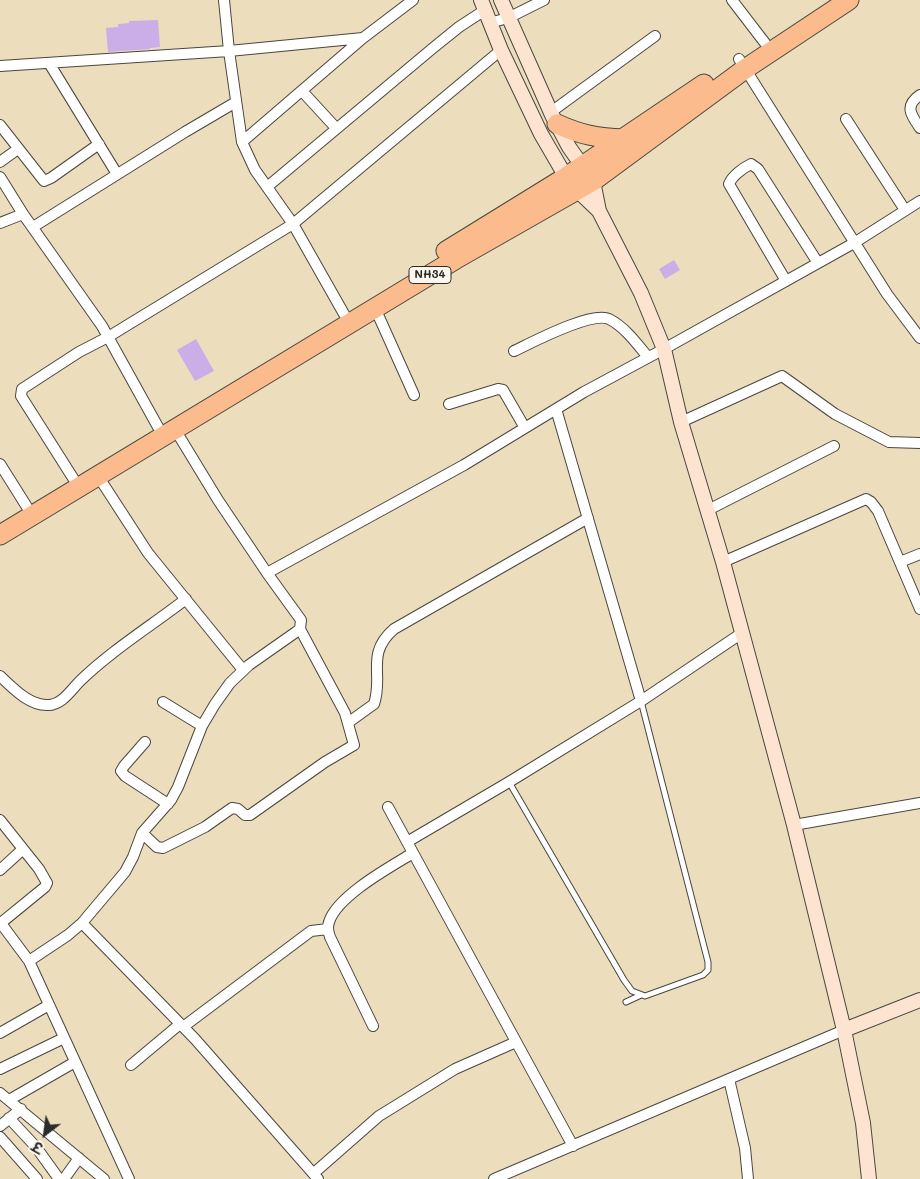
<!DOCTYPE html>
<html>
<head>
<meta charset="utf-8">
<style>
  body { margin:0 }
  #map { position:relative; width:920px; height:1179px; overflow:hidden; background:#ecdebc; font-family:Mali,"Playpen Sans Deva",sans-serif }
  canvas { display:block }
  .north { position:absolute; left:20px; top:1109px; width:50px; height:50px; -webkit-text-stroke:4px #fbf7ec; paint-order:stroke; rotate:210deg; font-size:14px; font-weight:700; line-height:20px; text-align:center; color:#2b2b2b }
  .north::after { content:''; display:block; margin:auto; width:18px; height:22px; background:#2b2b2b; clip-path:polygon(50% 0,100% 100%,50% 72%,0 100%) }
</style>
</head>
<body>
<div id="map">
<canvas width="920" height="1179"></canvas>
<div class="north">उ</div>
</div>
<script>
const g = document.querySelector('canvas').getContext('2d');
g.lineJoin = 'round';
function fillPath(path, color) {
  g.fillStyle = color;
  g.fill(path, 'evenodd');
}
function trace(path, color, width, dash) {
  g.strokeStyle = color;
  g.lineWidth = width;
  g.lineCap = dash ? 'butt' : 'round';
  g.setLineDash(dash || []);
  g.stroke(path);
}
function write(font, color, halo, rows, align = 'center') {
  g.font = font + ' Mali,sans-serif';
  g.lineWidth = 4;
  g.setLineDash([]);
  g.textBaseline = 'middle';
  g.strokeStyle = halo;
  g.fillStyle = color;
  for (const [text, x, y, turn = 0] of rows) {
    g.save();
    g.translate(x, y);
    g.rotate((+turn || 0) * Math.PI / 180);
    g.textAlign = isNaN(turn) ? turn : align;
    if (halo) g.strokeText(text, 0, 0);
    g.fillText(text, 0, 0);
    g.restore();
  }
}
fillPath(new Path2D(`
  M158,20l2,27 -10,1v1l-42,3 -2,-24 12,-1v-3l11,-1v-2z
  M674,260l6,10 -15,9 -6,-10z
  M196,339l18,32 -19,10 -18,-31z`), '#cbade8');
const lane = new Path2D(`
  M509,782l115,198 8,11 13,5 58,-21 5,-5v-8l-67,-261
  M626,1002l15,-7`);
const street = new Path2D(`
  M224,0l5,51 13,91 13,28 38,54 51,90
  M732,0l33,43
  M489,23l19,-5 36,-18
  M739,59l148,235 33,44
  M49,63l68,111
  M0,66l229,-15 134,-13 50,-38
  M302,91l34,37
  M920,95c-16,11 -9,20 0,33
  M551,112l104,-76
  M846,119l59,91
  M0,125l44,56 7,-3 48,-34
  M242,142l121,-104
  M0,162l18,-13
  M0,177l23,37 79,112 56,101
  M267,187l166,-139 26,-21 26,-17
  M0,223l23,-9
  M33,227l152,-95 51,-30
  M786,281l-57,-97c3,-8 14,-16 22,-20l7,5 60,94
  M375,308l39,87
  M514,351c19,-9 77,-40 95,-32 16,8 28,25 39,38
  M449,404l49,-15 5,1 22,38
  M556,409l85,292
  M681,422l101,-46 53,38 54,28 31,1
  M0,464l27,43
  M98,476l50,77 95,117
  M73,478l-52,-82 1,-7 57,-37 29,-15 185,-113 208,-174
  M708,510l126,-64
  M723,562l143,-63 5,3 7,9 42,98
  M900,562l20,-8
  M267,573l197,-108 120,-73 80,-43 190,-106 66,-42
  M0,676c12,11 29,30 48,29 14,0 23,-15 32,-24 32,-31 71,-55 106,-82
  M163,702l39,24
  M349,722l25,-18c10,-29 -9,-50 20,-75l194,-111
  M145,742l-21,24 -3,5 4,5 43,28
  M388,807l185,339
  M0,820l39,49 8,14 -2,4 -44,36
  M794,825l126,-22
  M142,833l15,14 6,1 42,-21 27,-19 6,1 7,6h5l75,-53 29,-17 -9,-32 -45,-84
  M407,842l102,-60 132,-81 101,-68
  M0,870l23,-21
  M0,922l29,39 100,218
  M82,923l113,116 123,140
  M29,961l39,-26 14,-12 43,-51 8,-15 9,-24 29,-33 7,-13 24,-61 13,-22 15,-21 19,-18 47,-33 4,-3 1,-9 -34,-47 -49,-73 -42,-69
  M373,1026l-43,-89c-2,-5 -3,-9 -1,-15 8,-26 61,-55 84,-69
  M183,1027l128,-96 17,-2
  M0,1033l49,-28
  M131,1065l49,-41
  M0,1069l64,-31
  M729,1079l16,69 3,31
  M0,1093l104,86
  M9,1100l66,-38
  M9,1118l27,29 23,32
  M0,1126l21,-17
  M0,1137l37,42
  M314,1173l65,-57 13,-8 63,-39 61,-27
  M64,1179l15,-21
  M494,1179l350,-149`);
const secondary = new Path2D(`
  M481,0l20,50 40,84 25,43 11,13 22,21 42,82 23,56 17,73 42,140 71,263 50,205 19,93 6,56
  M501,0l51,115 17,32 24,34 6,30
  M844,1030l76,-30`);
const highway = new Path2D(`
  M557,124c24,11 41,14 67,15
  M446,251l120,-74 138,-93
  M0,535l456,-276 137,-78 152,-112 104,-69`);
trace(lane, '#484641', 7);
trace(street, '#484641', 12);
trace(secondary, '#484641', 16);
trace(highway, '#484641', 21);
trace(lane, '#fff', 5);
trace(street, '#fff', 10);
trace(secondary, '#fde4d1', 14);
trace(highway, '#fbbb8c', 19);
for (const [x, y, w] of [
  [430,275,42]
]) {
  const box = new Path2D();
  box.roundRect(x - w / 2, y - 8.5, w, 17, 4);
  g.fillStyle = '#fbf7ec';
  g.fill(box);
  trace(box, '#2b2b2b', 1);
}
write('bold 11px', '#2b2b2b', null, [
  ["NH34",430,275]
]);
</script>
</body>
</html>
